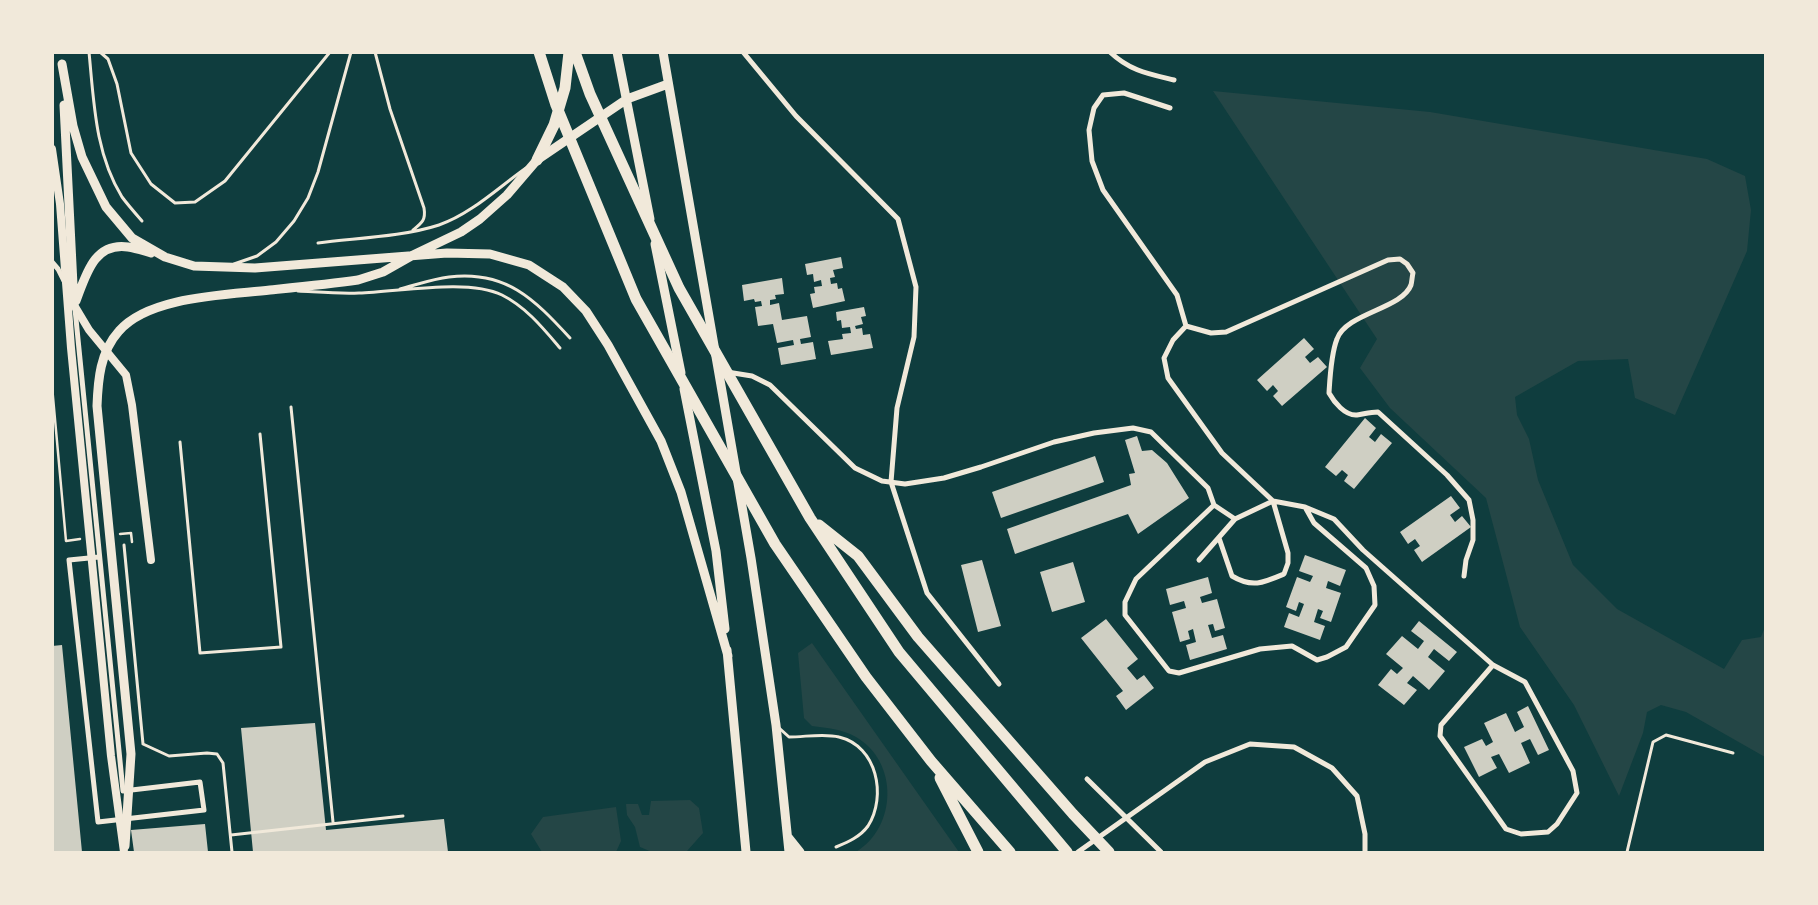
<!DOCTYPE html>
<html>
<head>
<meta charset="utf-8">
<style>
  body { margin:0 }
  #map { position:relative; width:1818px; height:905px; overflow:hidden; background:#0f3d3e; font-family:"Asap Condensed",sans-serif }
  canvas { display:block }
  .frame { position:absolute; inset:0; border:54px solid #f1e9da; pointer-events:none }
</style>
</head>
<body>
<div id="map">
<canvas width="1818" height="905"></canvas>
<div class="frame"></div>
</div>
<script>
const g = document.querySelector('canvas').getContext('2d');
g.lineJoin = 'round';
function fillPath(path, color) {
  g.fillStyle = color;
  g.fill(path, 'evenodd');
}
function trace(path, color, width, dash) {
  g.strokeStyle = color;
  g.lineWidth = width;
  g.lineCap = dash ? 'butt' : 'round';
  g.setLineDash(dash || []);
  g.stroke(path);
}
fillPath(new Path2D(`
  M1213,91l217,21 277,47 38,17 6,34 -4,41 -72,164 -40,-17 -7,-39 -50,2 -63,36 2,18 12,24 9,41 35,85 44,44 107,60 18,-29 19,-3 4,-10v130l-79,-45 -25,-7 -14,7 -4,21 -24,63 -45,-91 -54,-78 -34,-129 -96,-90 -30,-40 17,-29z
  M812,643l147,209h-103c41,-25 43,-90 0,-115 -14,-8 -29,-9 -44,-11l-8,-8 -6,-65z
  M690,800l9,8 4,25 -16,18 -35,1 -12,-5 -5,-20 -8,-12 -1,-11h12l4,11h7l2,-14z
  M616,807l5,34 -5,11h-74l-11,-18 12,-17z`), '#244646');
fillPath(new Path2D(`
  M841,257l2,11 -10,2 2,7 -5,1 1,6 6,-1 1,6 4,-1 3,13 -32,7 -3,-14 5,-1 -1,-6 8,-1 -1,-6 -7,2 -1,-8 -6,1 -2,-11z
  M782,278l2,16 -9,1 1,4 -6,1v5l9,-2 3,17 25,-4 4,21 -11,2 1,5 12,-2 3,17 -35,6 -3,-17 16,-3 -1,-5 -16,3 -4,-19 -15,2 -3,-19 7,-1 -1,-5 -6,1 -1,-3 -10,2 -2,-16z
  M864,307l2,9 -5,1 2,7 -8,2 1,3 6,-1 1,7 7,-1 3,14 -42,7 -3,-14 15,-2 -1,-5 9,-1 -1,-6 -8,1 -1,-8 -4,1 -1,-9z
  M1304,338l10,11 -9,8 5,6 8,-6 9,10 -45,39 -9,-10 5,-5 -5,-6 -6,6 -10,-11z
  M1365,418l11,10 -7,9 6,5 6,-8 11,9 -38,46 -10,-8 4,-6 -6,-5 -6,6 -11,-9z
  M1137,436l5,15 10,-1 15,13 22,35 -51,36 -10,-20 -113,40 -8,-25 124,-44 -2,-11 6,-1 -10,-33z
  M1095,456l9,26 -103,36 -9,-26z
  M1451,496l9,12 -10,7 5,7 7,-6 9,11 -49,35 -8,-12 6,-4 -5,-7 -7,5 -8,-12z
  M1305,555l41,15 -6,16 -12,-5 -2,7 15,5 -10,29 -11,-4 3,-7 -5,-2 -4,13 11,4 -5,14 -36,-13 5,-14 10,4 5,-13 -5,-2 -3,9 -10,-4 11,-30 13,5 3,-6 -14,-5z
  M982,560l19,66 -23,6 -17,-67z
  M1073,562l12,40 -33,10 -12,-40z
  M1208,577l4,16 -12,4 2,6 15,-4 8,29 -10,3 -2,-7 -5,1 4,13 11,-3 4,14 -37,11 -4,-15 10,-3 -3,-13 -5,2 2,8 -10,3 -8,-30 14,-4 -2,-7 -14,4 -4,-16z
  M1106,619l32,40 -11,9 10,12 7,-5 10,13 -28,22 -10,-14 7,-5 -42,-53z
  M1419,621l38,31 -8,9 -15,-12 -6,8 17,14 -16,19 -16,-14 -6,7 10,7 -13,15 -26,-20 13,-16 6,5 6,-6 -17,-14 16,-18 16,13 6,-8 -13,-10z
  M62,645l20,207h-30v-206z
  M1528,706l21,44 -11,5 -8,-16 -9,4 9,20 -21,10 -10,-19 -8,3 6,11 -18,9 -15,-30 18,-8 4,7 7,-4 -9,-19 22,-10 9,19 9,-5 -7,-15z
  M315,723l11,107 118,-11 4,33h-195l-12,-124z
  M205,824l3,28h-74l-3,-22z`), '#cfcfc3');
trace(new Path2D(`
  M52,386l14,155 14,-2
  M120,534l11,-1 1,9`), '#f1e9da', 2.5);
trace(new Path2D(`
  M89,52c5,51 6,101 33,145 6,8 13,16 20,24
  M100,52l8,7 9,25 14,69 20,31 24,19 20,-1 30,-21 105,-129
  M375,52l15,57 34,99c2,12 -2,15 -11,22
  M318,243c38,-5 84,-6 121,-18 32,-11 60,-38 87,-57
  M234,264l23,-8 19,-14 18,-21 14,-23 10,-26 33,-120
  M400,289c16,-4 32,-10 49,-12 57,-7 85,22 121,61
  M298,291c20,1 41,3 61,2 39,-1 109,-15 143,2 24,12 41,33 58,53
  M291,407l42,415
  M180,442l20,211 81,-6 -21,-213
  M124,545l19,199 26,12 38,-3 10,1 6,9 9,89
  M778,727l11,10c16,0 35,-4 50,0 38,9 48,59 29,89 -8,11 -20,16 -32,21
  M231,835l172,-19
  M1627,852l26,-110 13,-7 67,18`), '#f1e9da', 3);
trace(new Path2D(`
  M743,52l53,64 102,103 18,68 -2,50 -17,71 -6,74 36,111 72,91
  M1110,52c20,19 39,22 64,28
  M1170,108l-46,-15 -21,2 -9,13 -5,22 3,31 11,29 74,105 9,31
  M52,262l6,7 7,14
  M75,309l48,482 77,-9 4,28 -106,12 -29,-262 30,-3
  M1186,326l25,7 15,-1 162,-72 12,-1 7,5 6,9c-1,4 -1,8 -2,12 -9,24 -65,28 -74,54 -6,15 -7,38 -8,54 5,9 16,23 28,22 7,-1 13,-3 21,-3l69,63 22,25 4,20v20l-7,20 -2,16
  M1186,326l-13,14 -9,18 4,20 54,75 51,48 15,52v10l-4,11c-21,9 -32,14 -52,2l-13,-38
  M727,372l25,4 18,9 85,83 27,13 23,3 39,-6 37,-11 73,-25 40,-9 39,-5 18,4 57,56 6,17 21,14
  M1214,505l-78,74 -11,23v13l44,56 10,2 81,-24 32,-3 25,14 10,-3 19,-10 29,-42 -1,-19 -8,-18 -52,-45 -9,-16
  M1199,560l36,-41 38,-18 32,6 29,12 29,31 130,115 32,17 48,89 4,22 -20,31 -9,8 -27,2 -15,-5 -66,-93 1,-11 52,-60
  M1087,779l74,73
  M1078,852l127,-90 45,-18 44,3 38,21 25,28 8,38v18`), '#f1e9da', 5);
trace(new Path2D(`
  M52,149l8,55 11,144 40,408 13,96
  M74,305l15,25 37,45 6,30 19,155`), '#f1e9da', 8);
trace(new Path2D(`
  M617,52l33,167
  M663,52l88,506 25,167 13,127
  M62,64l11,62 9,31 24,50 26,31 33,19 29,9 61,2 192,-15 43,1 39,11 34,22 23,24 22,34 53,96 20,51 47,164
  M64,105l10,200
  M655,244l26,129
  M76,301c10,-26 18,-59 52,-54 8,1 16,4 23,6
  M684,389l32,162 9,78
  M727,650l19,202
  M788,837l12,15
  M125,846l6,-92 -34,-348c1,-26 3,-54 22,-75 30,-35 108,-36 151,-41 29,-3 59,-6 88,-10l25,-8 30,-17 48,-23 19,-13 27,-24 30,-35 90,-61 41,-15`), '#f1e9da', 9);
trace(new Path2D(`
  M539,52l17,53 80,194 139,245 91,133 65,84 79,91
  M575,52l15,42 89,194 131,230 89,134 168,200
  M537,160l17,-35 11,-37 4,-36
  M819,525l39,31 60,81 155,177 36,38
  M940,778l38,74`), '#f1e9da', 11);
</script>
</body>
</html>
